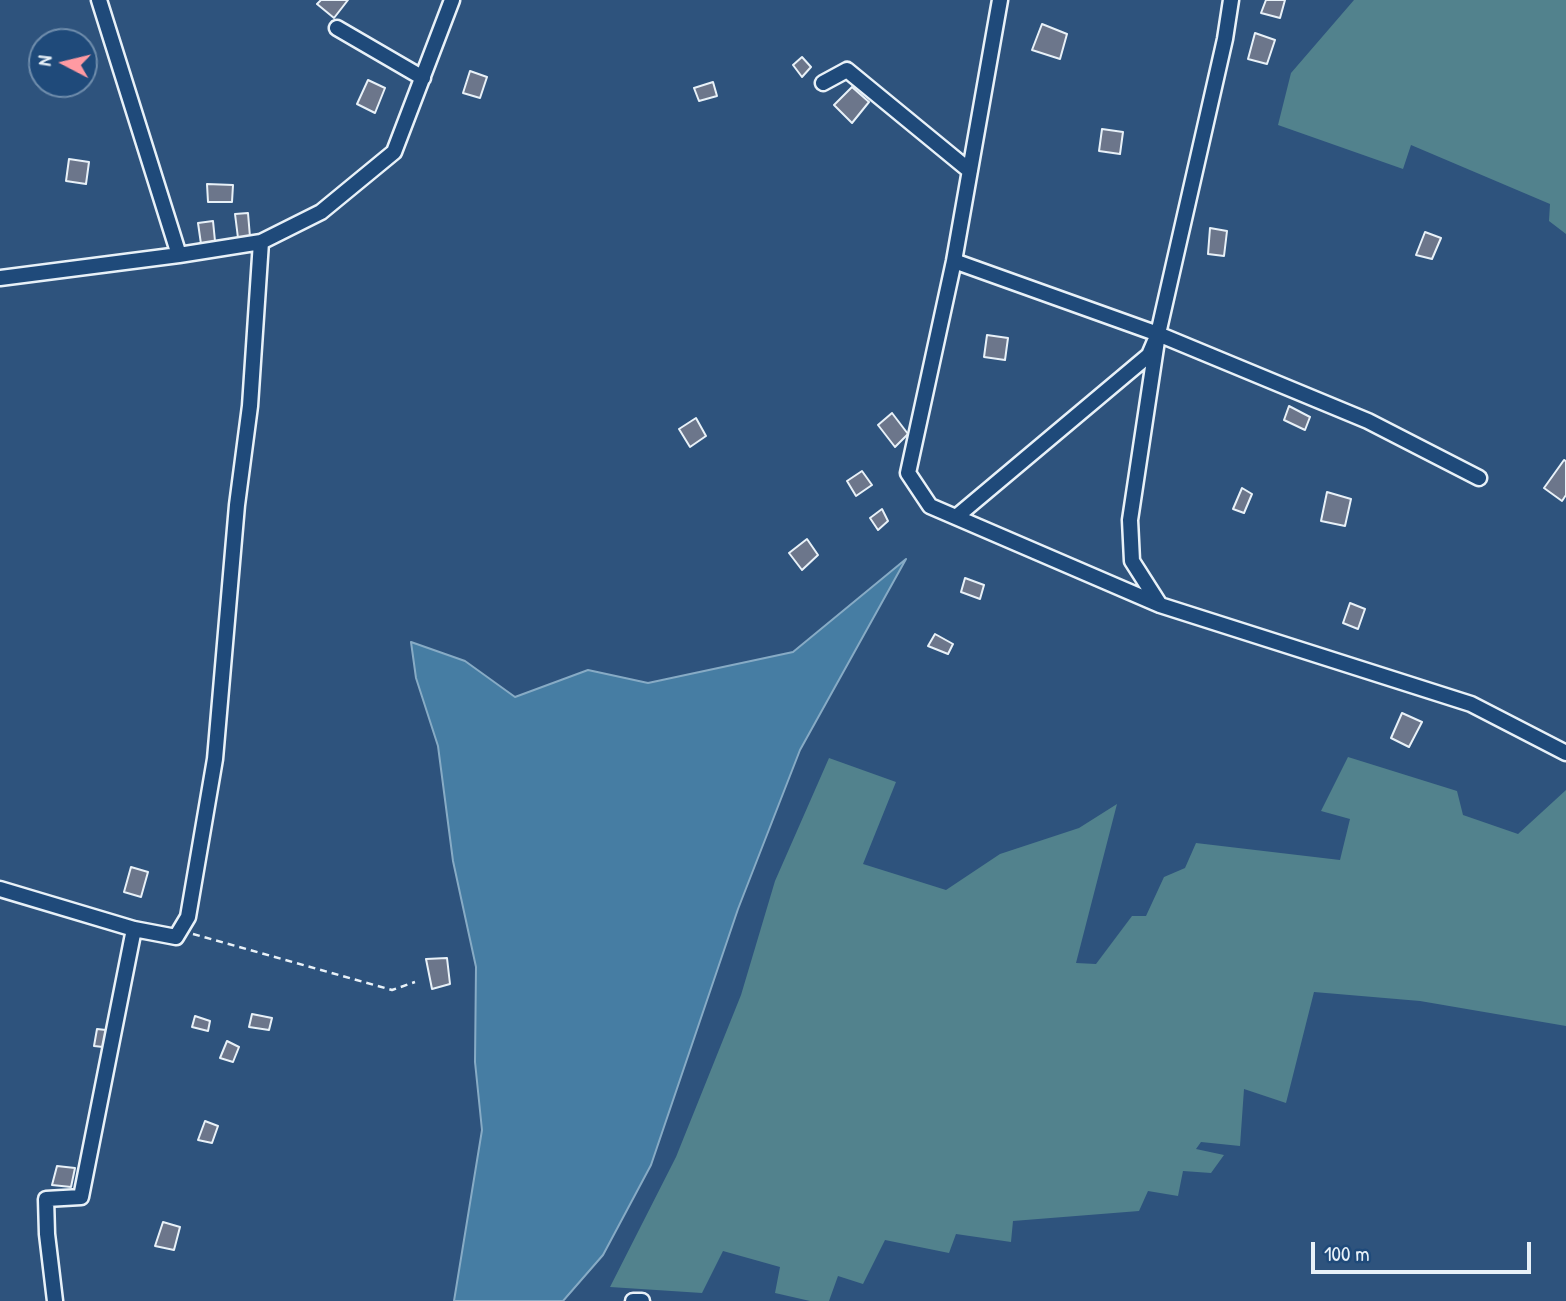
<!DOCTYPE html>
<html>
<head>
<meta charset="utf-8">
<style>
  body { margin:0 }
  #map { position:relative; width:1566px; height:1301px; overflow:hidden; background:#2e537d; font-family:"Patrick Hand",sans-serif }
  canvas { display:block }
  .north { position:absolute; left:28px; top:28px; width:70px; height:70px; box-sizing:border-box; background:#1f4a7a; border:2px solid #6f8dac; border-radius:50%; rotate:277deg; font-size:19px; font-weight:700; line-height:28px; text-align:center; color:#e8f1f8 }
  .north::after { content:''; display:block; margin:auto; width:24px; height:32px; background:#ff9aa2; clip-path:polygon(50% 0,100% 100%,50% 72%,0 100%) }
  .scale { position:absolute; left:1311px; top:1242px; width:220px; height:32px; box-sizing:border-box; border:4px solid #e8f1f8; border-top:0; padding-left:9px; font-size:21px; line-height:24px; white-space:nowrap; color:#e8f1f8; -webkit-text-stroke:5px #1f4a7a; paint-order:stroke }
</style>
</head>
<body>
<div id="map">
<canvas width="1566" height="1301"></canvas>
<div class="north">N</div>
<div class="scale">100 m</div>
</div>
<script>
const g = document.querySelector('canvas').getContext('2d');
g.lineJoin = 'round';
function fillPath(path, color) {
  g.fillStyle = color;
  g.fill(path, 'evenodd');
}
function trace(path, color, width, dash) {
  g.strokeStyle = color;
  g.lineWidth = width;
  g.lineCap = dash ? 'butt' : 'round';
  g.setLineDash(dash || []);
  g.stroke(path);
}
fillPath(new Path2D(`
  M1354,0h212v234l-17,-13 1,-17 -139,-59 -8,24 -125,-44 13,-52z
  M1348,757l109,34 6,24 55,19 48,-44v236l-146,-25 -106,-9 -28,111 -42,-14 -4,57 -39,-4 -5,7 28,6 -13,18 -28,-2 -5,25 -30,-5 -9,20 -126,10 -2,21 -55,-8 -7,19 -64,-13 -22,44 -25,-8 -9,25h-19l-35,-8 5,-26 -57,-16 -21,42 -92,-6 66,-130 65,-162 34,-114 54,-123 67,24 -33,82 83,26 54,-36 79,-26 38,-24 -41,159 20,1 36,-48h14l18,-39 21,-9 11,-25 144,17 10,-41 -29,-8z`), '#52828d');
const water = new Path2D(`
  M906,559l-106,191 -62,159 -87,256 -48,90 -40,46h-109l28,-171 -7,-68 1,-95 -23,-106 -15,-115 -22,-68 -5,-36 54,19 50,36 73,-27 60,13 145,-31z`);
fillPath(water, '#467da3');
trace(water, '#87abc5', 2);
const building = new Path2D(`
  M321,0h27l-14,18 -17,-14z
  M1266,0h19l-5,18 -19,-5z
  M1042,24l25,10 -7,25 -28,-9z
  M1255,33l20,7 -8,24 -19,-5z
  M802,57l9,10 -9,10 -9,-12z
  M470,71l17,6 -7,21 -17,-5z
  M368,80l17,8 -10,25 -18,-9z
  M713,82l4,14 -18,5 -5,-13z
  M852,87l17,15 -17,21 -18,-18z
  M1102,129l21,3 -3,22 -21,-3z
  M69,159l20,3 -3,22 -20,-3z
  M207,184l26,1 -1,17h-24z
  M248,213l2,24 -12,1 -3,-24z
  M213,221l2,20 -14,3 -3,-21z
  M1210,228l17,3 -3,25 -16,-2z
  M1425,232l16,6 -9,21 -16,-4z
  M987,335l21,3 -3,22 -21,-3z
  M1289,406l21,11 -5,13 -21,-10z
  M892,413l16,21 -13,13 -17,-22z
  M696,418l10,18 -16,11 -11,-18z
  M1564,460l2,1v34l-4,6 -18,-13z
  M862,471l10,14 -16,11 -9,-15z
  M1242,488l10,6 -8,19 -11,-4z
  M1327,492l24,7 -6,27 -24,-5z
  M882,509l6,12 -10,9 -8,-12z
  M807,539l11,16 -16,15 -13,-17z
  M965,578l19,7 -4,14 -19,-7z
  M1350,603l15,6 -7,20 -15,-6z
  M935,634l18,10 -5,10 -20,-8z
  M1402,713l20,9 -13,25 -18,-9z
  M131,867l17,5 -7,25 -17,-5z
  M447,958l3,26 -18,5 -6,-30z
  M252,1014l20,4 -3,12 -20,-3z
  M195,1016l15,5 -2,10 -16,-4z
  M97,1029l9,1 -3,17 -9,-1z
  M227,1041l12,6 -6,15 -13,-4z
  M205,1121l13,5 -6,17 -14,-3z
  M57,1166l18,2 -4,19 -19,-2z
  M163,1222l17,5 -6,23 -19,-4z`);
fillPath(building, '#6c768b');
trace(building, '#e8f1f8', 2);
const minor = new Path2D(`
  M99,0l80,255 82,-13
  M1000,0l-46,261 -46,212 22,33 230,99 311,99 95,49
  M337,28l86,50
  M823,83l24,-13 123,101
  M954,261l204,73 -28,186 2,41 28,44
  M0,278l179,-23
  M1158,334l210,87 111,57
  M956,517l193,-162 9,-21 67,-295 6,-39
  M0,889l134,40 42,8 12,-20 27,-158 22,-254 13,-99 11,-164 60,-30 73,-60 58,-152
  M55,1301l-8,-67 -1,-35 35,-2 53,-268
  M633,1301h9`);
trace(minor, '#e8f1f8', 19);
trace(new Path2D(`
  M193,934l199,56 23,-8`), '#e8f1f8', 2.5, [7, 5]);
trace(minor, '#1f4a7a', 14);
</script>
</body>
</html>
